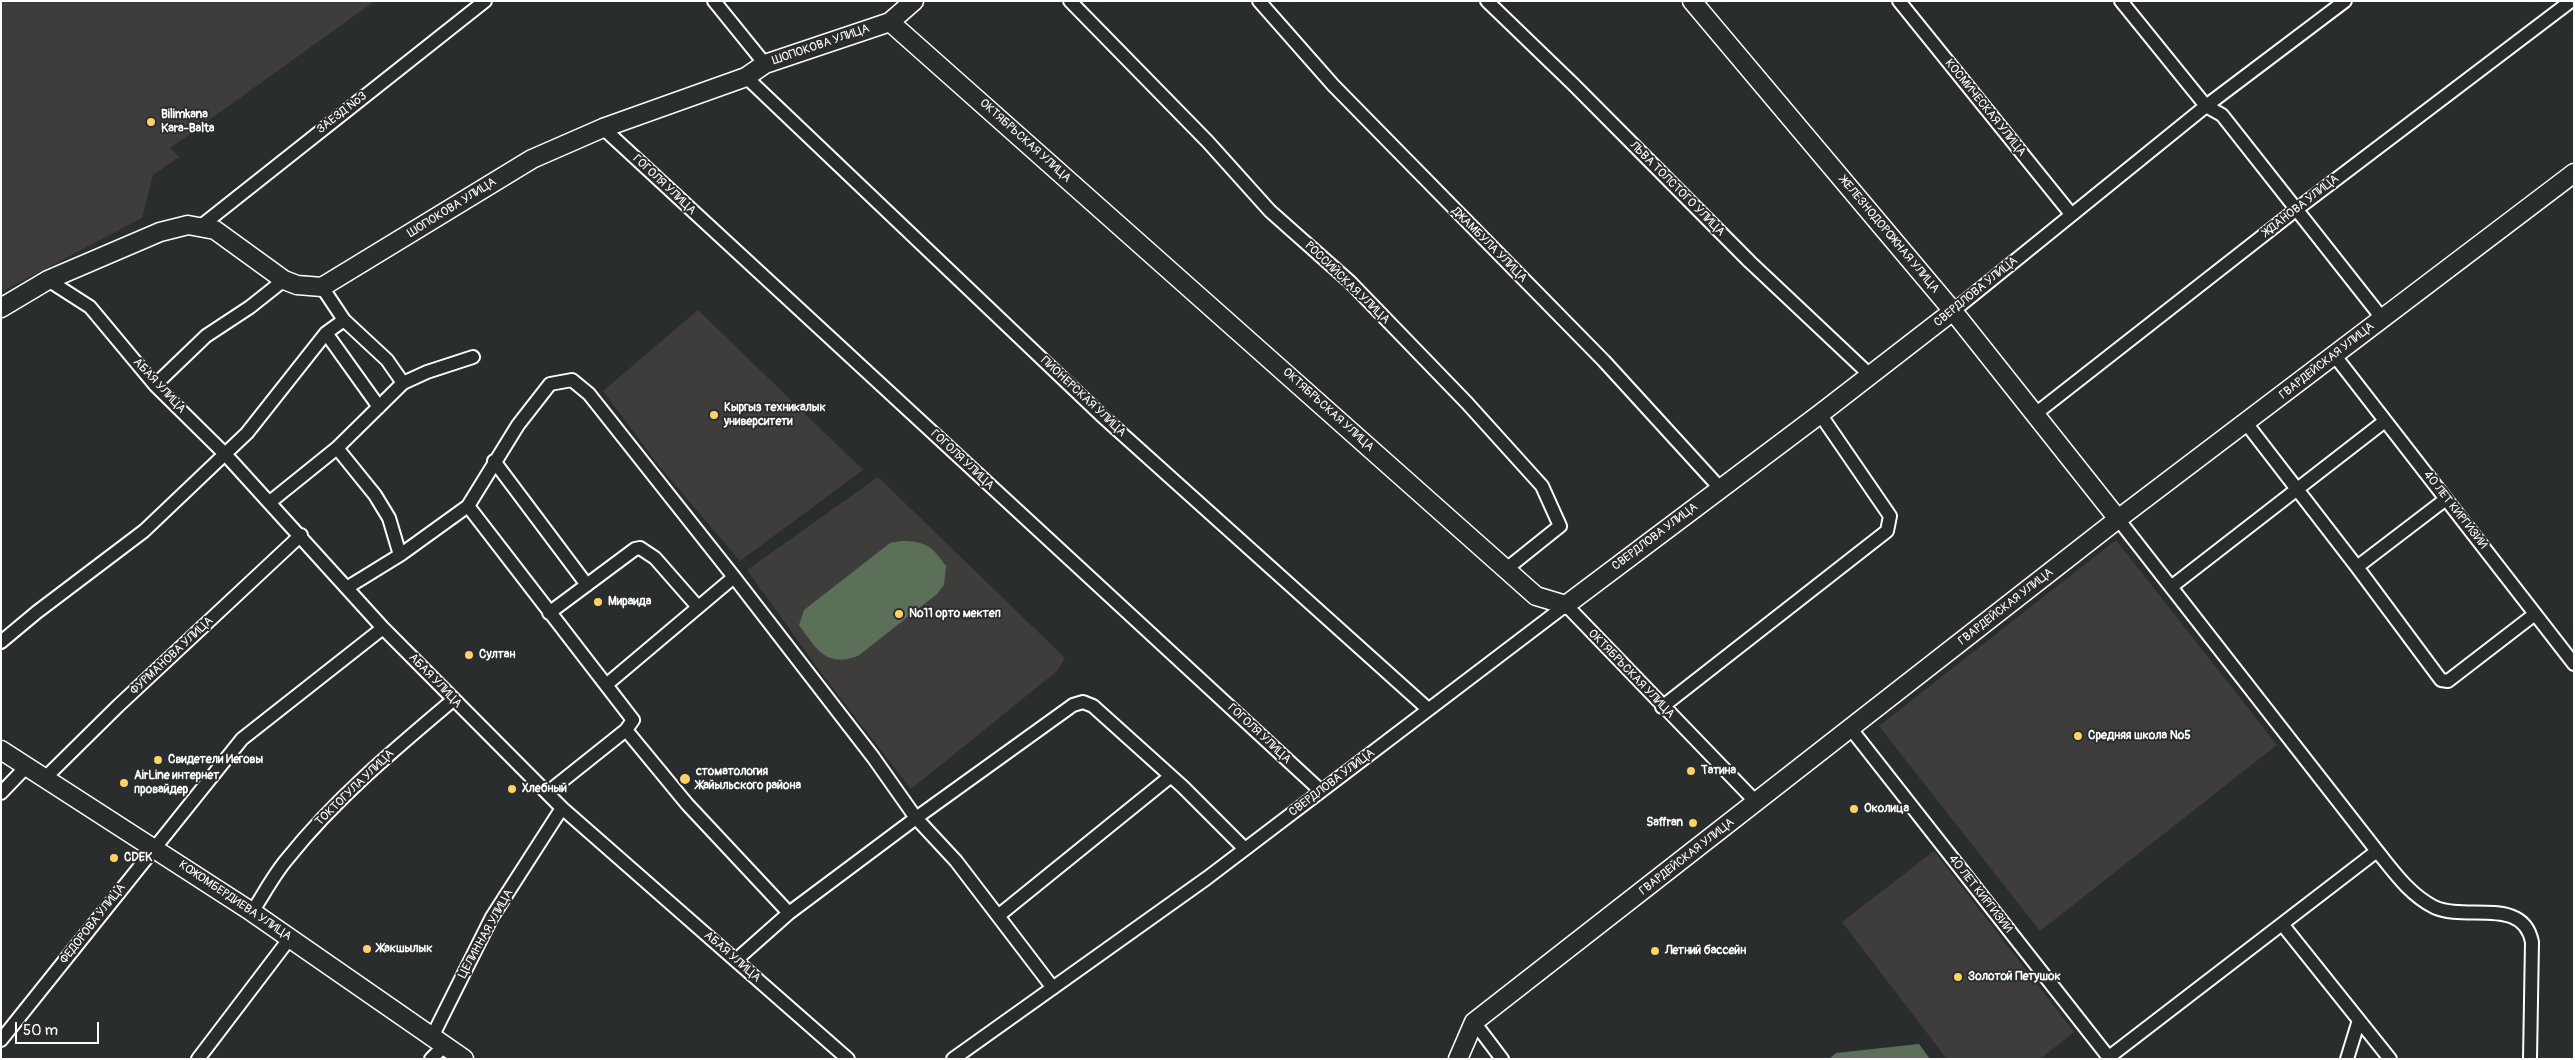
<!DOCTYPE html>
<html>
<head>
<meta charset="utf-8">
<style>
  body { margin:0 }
  #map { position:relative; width:2575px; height:1060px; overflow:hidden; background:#2a2d2e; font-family:Pangolin,sans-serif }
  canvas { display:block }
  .frame { position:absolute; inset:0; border:2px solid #fff; pointer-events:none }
  .scale { position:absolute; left:15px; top:1022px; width:84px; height:22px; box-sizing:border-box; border:2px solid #fff; border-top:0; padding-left:6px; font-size:15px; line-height:18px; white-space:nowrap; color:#fff; -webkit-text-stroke:4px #2a2d2e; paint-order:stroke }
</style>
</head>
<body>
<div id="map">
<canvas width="2575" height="1060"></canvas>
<div class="frame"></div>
<div class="scale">50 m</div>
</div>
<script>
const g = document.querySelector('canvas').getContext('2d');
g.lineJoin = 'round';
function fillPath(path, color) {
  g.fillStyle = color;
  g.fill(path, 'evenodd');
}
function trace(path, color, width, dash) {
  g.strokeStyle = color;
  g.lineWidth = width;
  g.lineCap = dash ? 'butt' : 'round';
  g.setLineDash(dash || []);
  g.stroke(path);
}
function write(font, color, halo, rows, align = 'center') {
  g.font = font + ' Pangolin,sans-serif';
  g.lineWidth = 4;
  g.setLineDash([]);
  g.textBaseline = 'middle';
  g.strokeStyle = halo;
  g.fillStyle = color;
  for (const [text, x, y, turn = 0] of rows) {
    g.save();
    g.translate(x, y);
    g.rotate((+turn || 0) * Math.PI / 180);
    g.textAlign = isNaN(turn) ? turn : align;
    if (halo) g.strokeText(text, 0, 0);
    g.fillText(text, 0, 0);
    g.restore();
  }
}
fillPath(new Path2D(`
  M1,1h374l-205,147 9,9 -26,18 -11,43 -141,74z
  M698,310l165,160 -123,91 -80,-94 -57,-76z
  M878,477l187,181 -8,13 -146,118 -86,-111 -78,-108z
  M2116,540l161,205 -237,186 -161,-205z
  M1934,851l140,181 -34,27h-93l-105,-137z`), '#3f3d3b');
fillPath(new Path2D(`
  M901,541c24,0 31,5 45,25l-2,19 -7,9 -79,62c-33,12 -42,-8 -59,-31l5,-15 86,-67z
  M1919,1044l11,15h-101l7,-6z`), '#5c7059');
const street = new Path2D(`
  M714,1l51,63
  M1070,1l138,141 62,69 80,71 117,121 75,83 18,40 -55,44
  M1259,1l74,84 271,276 116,127
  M1487,1l86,83 177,178 120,113
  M1899,1l172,213
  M2121,1l85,105 16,9 160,203
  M746,77l355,338 327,294
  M603,128l718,663
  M201,226l284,-225
  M48,280l42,27 65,78 70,69 158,174 179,180 286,251
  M322,287l22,33 43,40 16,23
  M1953,311l253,-205 139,-105
  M326,333l53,74
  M2335,356l239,308
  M155,385l51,-49 44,-29 34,-27
  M2034,415l263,-206 274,-208
  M2246,423l111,144 84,113 7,1 87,-67
  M337,448l38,47 14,23 11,37
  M494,461l93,124
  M270,502l67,-54 66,-65 24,-11 46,-15
  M468,506l165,214 -7,10 -79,63
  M2118,519l259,332c17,21 32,43 57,56 32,15 89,-11 98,35l-2,117
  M2357,567l89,-68
  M348,587l52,-32 68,-49 50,-81 32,-41 22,-4 17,14 145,183 139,180 43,61 -127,95 -53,47
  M2171,587l214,-166
  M549,613l86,-64 5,-1 15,10 43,49
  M1,642l36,-30 107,-81 103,-98 79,-100 18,-13
  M606,685l128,-108
  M1662,707l225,-176 3,-15 -70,-102
  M1851,729l259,330
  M626,730l61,74 102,109
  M45,778l73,-72 183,-171
  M1,793l26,-27
  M252,912c12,-18 22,-38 36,-54 48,-60 107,-109 165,-158
  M998,916l173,-140
  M2282,924l108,135
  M1053,988l-97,-127 -40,-43 157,-113 10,-3 10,4 90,81 62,62
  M1474,1022l28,37
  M432,1037l60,-120 70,-109
  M1,1040l241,-301 141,-111
  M2109,1057l268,-206
  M198,1059l92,-121
  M431,1059l13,-13
  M953,1059l254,-181 359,-273 191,198
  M2347,1059l12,-39`);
const secondary = new Path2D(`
  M1692,1l261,310 165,208
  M890,22l646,574 30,9 254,-191 133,-103
  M1,308l47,-28 112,-48 28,-7 27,5 69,50 13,5 25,2 210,-128 71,-31 143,-51 19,-13 125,-42 24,-21
  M1,750l251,162 212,147
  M1458,1059l16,-37 644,-503 456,-346`);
trace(street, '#fff', 16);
trace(secondary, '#fff', 21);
trace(street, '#2a2d2e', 12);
trace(secondary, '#2a2d2e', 18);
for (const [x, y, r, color] of [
  [151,122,5,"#ffd166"],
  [714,415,5,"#ffd166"],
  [598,602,5,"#ffd166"],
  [899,614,5,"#ffd166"],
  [469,655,5,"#ffd166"],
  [2078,736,5,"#ffd166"],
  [158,760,5,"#ffd166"],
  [1691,771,5,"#ffd166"],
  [685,779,6,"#ffd166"],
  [124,783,5,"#ffd166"],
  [512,789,5,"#ffd166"],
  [1854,809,5,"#ffd166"],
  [1693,823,5,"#ffd166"],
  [114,858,5,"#ffd166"],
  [367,949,5,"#ffd166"],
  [1655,951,5,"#ffd166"],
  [1958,977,5,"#ffd166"]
]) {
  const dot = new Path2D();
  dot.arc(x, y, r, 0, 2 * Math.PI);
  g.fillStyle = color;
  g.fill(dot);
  trace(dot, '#2a2d2e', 2);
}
write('12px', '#fff', '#2a2d2e', [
  ["ШОПОКОВА УЛИЦА",821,45,-19],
  ["КОСМИЧЕСКАЯ УЛИЦА",1985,108,51],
  ["ЗАЕЗД №3",342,113,-38],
  ["ОКТЯБРЬСКАЯ УЛИЦА",1025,141,42],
  ["ГОГОЛЯ УЛИЦА",664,185,43],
  ["ЛЬВА ТОЛСТОГО УЛИЦА",1677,189,45],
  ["ЖДАНОВА УЛИЦА",2301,206,-38],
  ["ШОПОКОВА УЛИЦА",452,208,-32],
  ["ЖЕЛЕЗНОДОРОЖНАЯ УЛИЦА",1889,235,50],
  ["ДЖАМБУЛА УЛИЦА",1489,245,45],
  ["РОССИЙСКАЯ УЛИЦА",1347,283,44],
  ["СВЕРДЛОВА УЛИЦА",1976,292,-39],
  ["ГВАРДЕЙСКАЯ УЛИЦА",2327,361,-38],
  ["АБАЯ УЛИЦА",159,386,47],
  ["ПИОНЕРСКАЯ УЛИЦА",1083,397,43],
  ["ОКТЯБРЬСКАЯ УЛИЦА",1328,410,42],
  ["ГОГОЛЯ УЛИЦА",962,460,43],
  ["40 ЛЕТ КИРГИЗИИ",2455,510,52],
  ["СВЕРДЛОВА УЛИЦА",1655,537,-37],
  ["ГВАРДЕЙСКАЯ УЛИЦА",2006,607,-38],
  ["ФУРМАНОВА УЛИЦА",172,656,-43],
  ["ОКТЯБРЬСКАЯ УЛИЦА",1631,674,46],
  ["АБАЯ УЛИЦА",435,681,46],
  ["ГОГОЛЯ УЛИЦА",1259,734,43],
  ["СВЕРДЛОВА УЛИЦА",1332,783,-37],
  ["ТОКТОГУЛА УЛИЦА",355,788,-44],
  ["ГВАРДЕЙСКАЯ УЛИЦА",1687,857,-38],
  ["40 ЛЕТ КИРГИЗИИ",1980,894,52],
  ["КОЖОМБЕРДИЕВА УЛИЦА",235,901,34],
  ["ФЕДОРОВА УЛИЦА",93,924,-52],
  ["ЦЕЛИННАЯ УЛИЦА",486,934,-61],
  ["АБАЯ УЛИЦА",732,957,41]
]);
write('bold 12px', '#fff', '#2a2d2e', [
  ["Bilimkana",161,115],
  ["Kara-Balta",161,129],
  ["Кыргыз техникалык",724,408],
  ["университети",724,422],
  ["Мираида",608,602],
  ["№11 орто мектеп",909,614],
  ["Султан",479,655],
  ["Средняя школа №5",2088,736],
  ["Свидетели Иеговы",168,760],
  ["Татина",1701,771],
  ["стоматология",696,772],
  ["Жайыльского района",696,786],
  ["AirLine интернет",134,776],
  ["провайдер",134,790],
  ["Хлебный",522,789],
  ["Околица",1864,809],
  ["Saffran",1683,823,"right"],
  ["CDEK",124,858],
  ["Жакшылык",377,949],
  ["Летний бассейн",1665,951],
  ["Золотой Петушок",1968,977]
], 'left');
</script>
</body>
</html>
